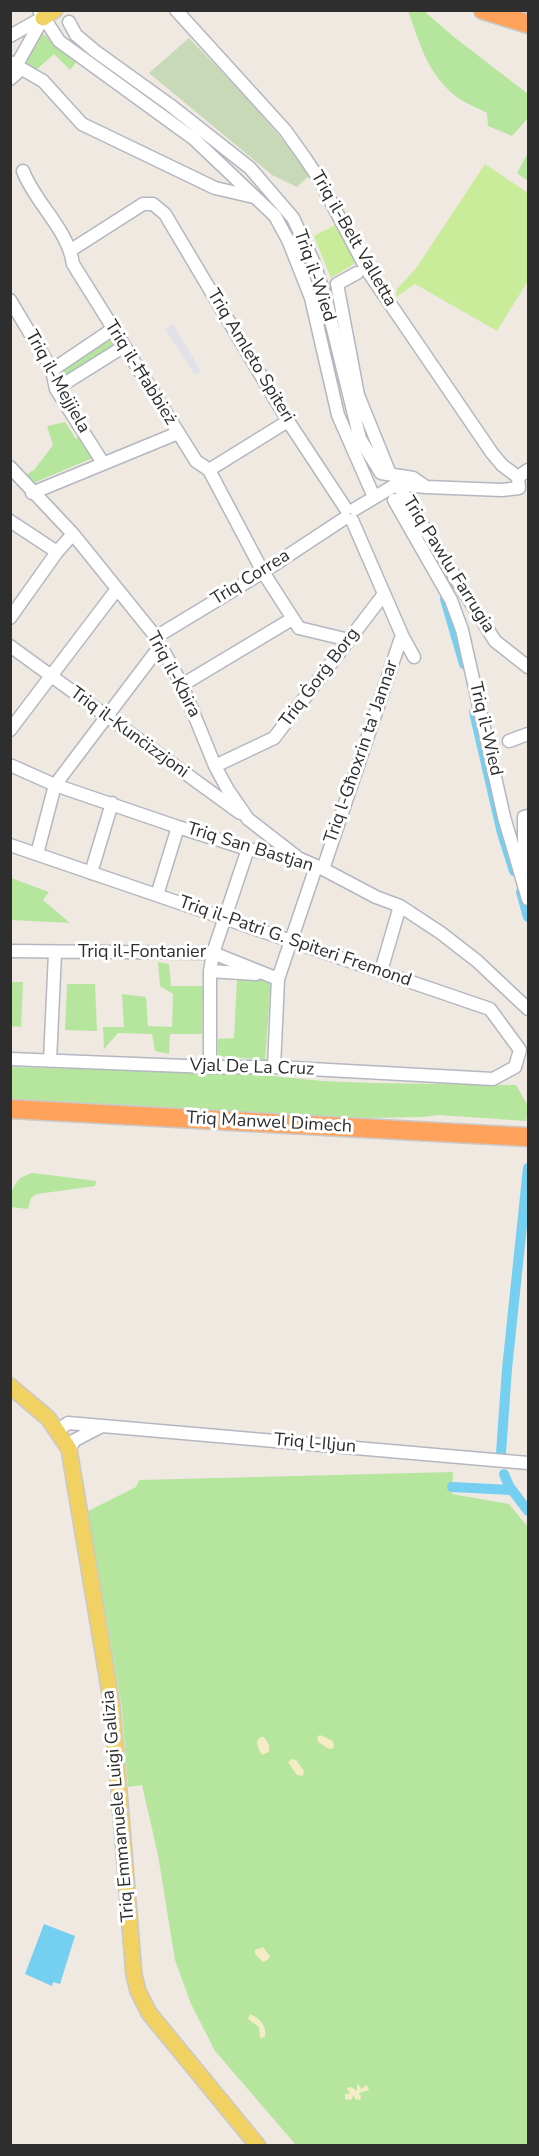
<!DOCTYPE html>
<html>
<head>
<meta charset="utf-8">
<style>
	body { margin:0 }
	#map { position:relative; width:539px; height:2156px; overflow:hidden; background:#efe9e1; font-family:"Nunito Sans",sans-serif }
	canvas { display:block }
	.frame { position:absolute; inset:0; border:12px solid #2e2e2e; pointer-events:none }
</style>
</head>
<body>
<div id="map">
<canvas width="539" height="2156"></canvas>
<div class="frame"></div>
</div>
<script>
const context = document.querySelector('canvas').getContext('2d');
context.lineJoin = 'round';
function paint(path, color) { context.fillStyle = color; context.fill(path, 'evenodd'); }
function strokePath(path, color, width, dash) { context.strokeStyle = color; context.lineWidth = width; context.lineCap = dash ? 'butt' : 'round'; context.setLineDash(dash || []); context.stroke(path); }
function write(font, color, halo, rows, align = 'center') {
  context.font = font + ' "Nunito Sans",sans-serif'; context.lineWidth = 6; context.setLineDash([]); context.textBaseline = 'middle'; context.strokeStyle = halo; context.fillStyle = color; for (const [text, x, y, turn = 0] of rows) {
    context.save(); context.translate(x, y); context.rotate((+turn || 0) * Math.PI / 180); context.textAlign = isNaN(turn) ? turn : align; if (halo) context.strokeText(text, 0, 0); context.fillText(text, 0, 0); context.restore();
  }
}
paint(new Path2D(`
	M173,324L201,371L195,375L165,329Z`), '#e3e1e8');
paint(new Path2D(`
	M408,11H424L454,37L528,94V118L512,136L488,126L487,113C478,108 467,104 458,98C427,74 421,46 408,11Z
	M39,31L78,60L70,70L54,54L34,72L20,64Z
	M528,153V181L517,173Z
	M106,338L114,341L113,348L65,378L58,377L57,372Z
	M65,422L76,439L81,436L95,457L31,484L24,476L34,470L53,445L47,426Z
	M11,878L49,892L43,900L70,923L11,920Z
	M158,962L169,964L171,986H203L202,1034H170L169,1054L155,1051L152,1034L118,1033L104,1049L103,1027H124L122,994L146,997L148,1026L172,1027L173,994L160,986Z
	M237,980H271L265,1060L218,1056V1039L234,1038Z
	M11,982H23L21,1027L11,1026Z
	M67,984H95L97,1031L65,1030Z
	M11,1067L253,1074L322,1081L370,1083L516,1085L528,1106L526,1121L439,1115L423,1117L370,1118L369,1122L212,1110L11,1103Z
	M33,1173L96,1181L95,1186L37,1194L31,1198L28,1209L11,1207C10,1190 14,1177 33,1173Z
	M453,1472L452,1494L509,1504L528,1527V2145H296L215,2051L191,2004L175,1960L158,1855L142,1785L128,1787L122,1709L88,1511L136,1487L139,1480Z`), '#b6e59e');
paint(new Path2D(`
	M320,1735L333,1741L334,1748L329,1749L318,1742L317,1737Z
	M261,1737H264L269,1745V1752L262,1755C259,1751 257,1745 257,1741Z
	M292,1759L296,1760L304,1771L303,1776L297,1775L288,1762Z
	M263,1947L270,1956L269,1959L263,1962L255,1954V1950Z
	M250,2014C260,2018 267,2026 265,2037L260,2038L259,2027L248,2019Z
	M357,2084L360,2086L361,2089L367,2085L369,2090L359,2093L361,2096L360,2100L355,2099L354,2095L351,2100L345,2099V2094H350L347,2088L351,2087L357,2091Z`), '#f3ecc5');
paint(new Path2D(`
	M189,38L249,100L311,174L297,187L272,175L149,73Z`), '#c8d9b8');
paint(new Path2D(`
	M485,164L528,193V281L497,331L415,284L396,297L397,289L417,267Z
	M335,225L357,262L331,278L314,236Z`), '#c9ec9a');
paint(new Path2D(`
	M44,1924L75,1936L60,1984L53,1982L52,1986L25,1974Z`), '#75cff0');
strokePath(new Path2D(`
	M445,599L464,664
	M474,712L502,833L514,871
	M521,892L528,917
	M501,1453L507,1369L528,1168
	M504,1474L509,1486L528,1511
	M452,1487L512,1490`), '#75cff0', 10);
const minor = new Path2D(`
	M39,10L59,41L194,139L275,216L289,242L311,298L338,415L374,497
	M176,10L285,130L305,158L319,179L367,270L492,453L502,465L518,477L519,488
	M69,22L76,35L95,51L170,105L250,168L293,218L313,261L325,296L360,439L381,473L413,478L426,487
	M10,36L42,18
	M10,62L43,81L82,124L215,188L254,197
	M10,79L17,73L16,66L43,18
	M23,171C35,203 68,229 73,264L196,461L209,470L263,572L299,628L349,640
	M71,250L143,204H153L165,214L288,421L346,509
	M357,273L337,284L358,395L390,474
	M10,300L52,370L56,389L103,463
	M52,370L113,329
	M56,389L123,347
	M10,467L73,534L156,637L182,685L215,766L228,790L248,819L297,857
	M209,470L288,421
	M518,477L528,470
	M397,484L495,641L528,667
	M32,493L178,433
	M394,500L451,600L462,630L504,817L528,899
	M355,509L397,484L426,487L502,490L519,488
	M352,520L402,635L414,657
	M10,521L57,552
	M10,618L57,552L73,534
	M156,637L263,572L345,518
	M10,646L240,813
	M182,685L292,619
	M10,730L117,589
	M509,741L528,734
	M10,765L55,785L178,827L248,849L300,859L323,869L376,897L400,906L441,933L477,961L528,1009
	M215,766L274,738L384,594
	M528,816L524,817V855L528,867
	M10,845L490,1009L520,1050L515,1067L493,1079L274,1067H210L10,1059
	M37,854L55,785L154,654L162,649
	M323,869L402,635
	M91,873L112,803
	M157,895L178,827
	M10,951L213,953L278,979
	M210,971L256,974
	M381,971L400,906
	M50,1061L55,953
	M210,1067V971L213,953L248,849
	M274,1067L278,979L316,867
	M56,1432L68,1423L528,1463
	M69,1449L75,1440L100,1427`);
const major = new Path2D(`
	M43,18L55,10
	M10,1386L48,1418L69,1449L112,1706L134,1975L138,1991L149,2013L258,2146`);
const highway = new Path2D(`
	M483,10L528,24
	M10,1109L528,1137`);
strokePath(minor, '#b4b7c1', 15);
strokePath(major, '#c9c9c9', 18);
strokePath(highway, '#c9c9c9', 21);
strokePath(minor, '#fff', 12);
strokePath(major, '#f2d163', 15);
strokePath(highway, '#ffa35c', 18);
write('18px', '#2e2e2e', '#fff', [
	["Triq il-Belt Valletta",353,239,60],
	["Triq il-Wied",314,276,71],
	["Triq Amleto Spiteri",250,356,59],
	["Triq il-Ħabbież",140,373,58],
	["Triq il-Mejjiela",57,382,61],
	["Triq Pawlu Farrugia",448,565,58],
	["Triq Correa",251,578,-32],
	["Triq il-Kbira",173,675,62],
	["Triq Ġorġ Borg",320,678,-53],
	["Triq il-Wied",485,729,77],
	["Triq il-Kunċizzjoni",129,733,36],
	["Triq l-Għoxrin ta' Jannar",362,752,-71],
	["Triq San Bastjan",250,848,17],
	["Triq il-Patri G. Spiteri Fremond",295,942,19],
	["Triq il-Fontanier",142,953],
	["Vjal De La Cruz",252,1068,2],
	["Triq Manwel Dimech",269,1123,3],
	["Triq l-Iljun",315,1444,5],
	["Triq Emmanuele Luigi Galizia",119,1806,-95]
]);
</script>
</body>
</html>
